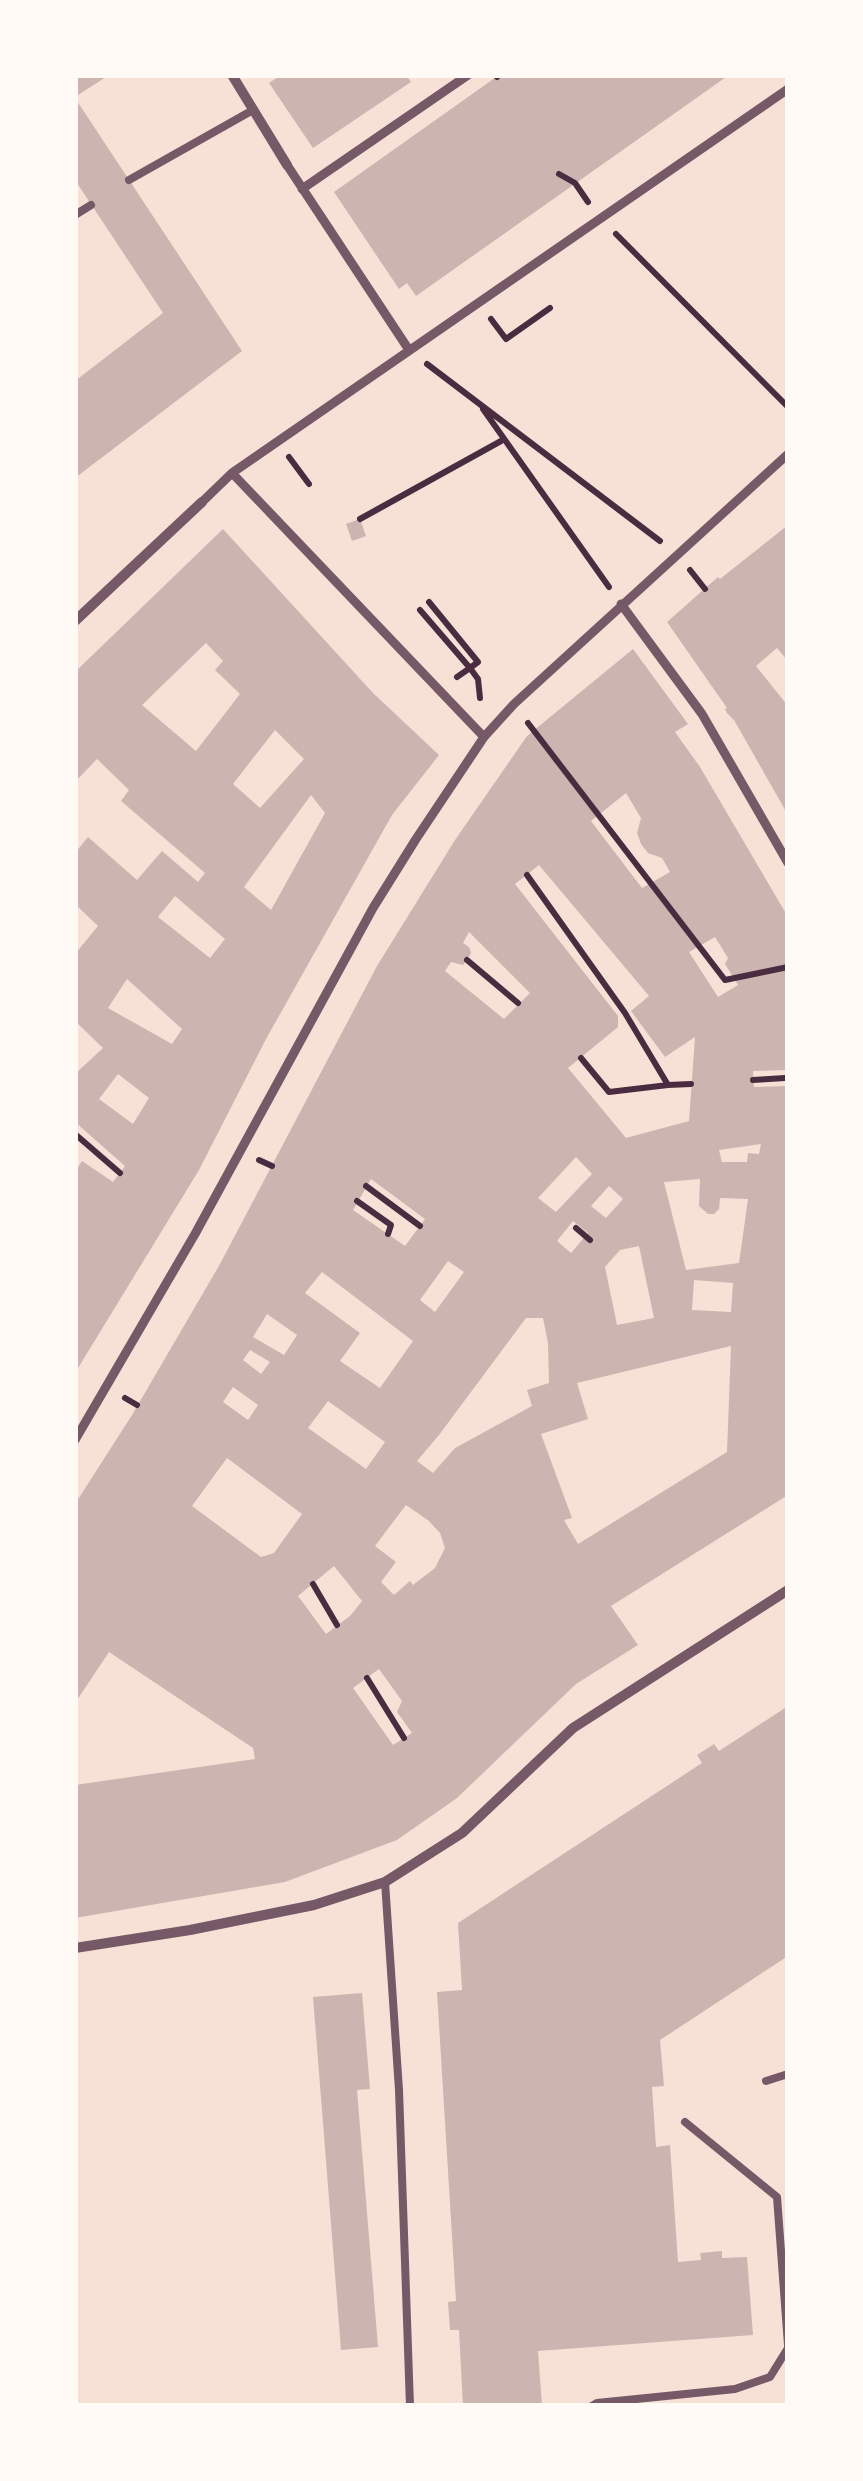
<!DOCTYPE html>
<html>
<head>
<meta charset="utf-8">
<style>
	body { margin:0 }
	#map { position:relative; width:863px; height:2481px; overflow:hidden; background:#f7e1d7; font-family:"Exo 2",sans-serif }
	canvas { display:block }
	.frame { position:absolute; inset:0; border:78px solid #fffaf5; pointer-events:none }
</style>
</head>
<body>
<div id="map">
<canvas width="863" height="2481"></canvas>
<div class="frame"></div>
</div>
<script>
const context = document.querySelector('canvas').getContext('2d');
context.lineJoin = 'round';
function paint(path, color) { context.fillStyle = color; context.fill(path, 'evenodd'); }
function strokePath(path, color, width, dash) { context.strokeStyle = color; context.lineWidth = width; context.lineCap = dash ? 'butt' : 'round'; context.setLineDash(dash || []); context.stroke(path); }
paint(new Path2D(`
	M75,75H109L75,97Z
	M281,75H406L411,82L313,148L269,83Z
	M499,75H729L416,296L407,283L399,289L334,192Z
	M75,98L242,351L75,478V381L163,313L75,180Z
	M360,519L366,536L352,541L346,524Z
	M788,525V661L777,648L756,666L788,706V815L734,720L727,713L725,709L727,708L667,622L718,577L720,579Z
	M223,529L373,693L439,755L392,815L266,1039L199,1170L75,1373V1229L78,1225L75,1222V1172L82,1161L113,1182L125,1166L75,1122V1074L103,1048L75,1021V954L98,926L75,904V853L88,837L137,880L162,851L198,882L205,873L121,801L129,790L97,759L75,782V672ZM206,643L223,661L215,670L240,694L196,751L142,705ZM275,730L304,759L260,808L233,784ZM311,795L325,813L271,910L244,887ZM175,896L225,939L210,958L158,917ZM127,979L182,1029L172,1044L108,1008ZM118,1074L149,1098L133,1124L99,1099Z
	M633,649L688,724L675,732L700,767L788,917V1070L753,1071L754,1087L788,1086V1495L611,1606L638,1645L576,1684L457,1798L397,1840L285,1882L75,1918V1785L255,1759L253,1748L109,1652L75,1703V1504L132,1415L220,1264L377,966L455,840L527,736ZM626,793L641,818L637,833L641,844L648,853L662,858L670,872L642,888L591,821ZM539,865L649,996L631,1011L665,1057L695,1037L689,1121L626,1138L568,1068L618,1027V1016L515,884ZM469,932L530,993L504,1019L445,971L451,962L463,965L467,960L471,953L469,947L463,943ZM715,937L728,958L725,964L738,985L718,997L689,952ZM761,1144L759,1154L748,1153L747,1162H722L719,1150ZM576,1157L592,1174L556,1212L538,1198ZM371,1179L425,1219L405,1246L353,1210ZM700,1179L699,1206L708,1214H714L719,1209L720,1198L748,1199L739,1263L686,1270L664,1182ZM609,1186L623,1199L606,1218L591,1206ZM573,1221L588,1233L571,1253L557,1241ZM639,1246L654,1318L617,1325L605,1267L620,1250ZM448,1261L464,1272L435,1312L420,1300ZM322,1272L413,1341L380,1388L340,1361L360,1333L305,1293ZM694,1280L733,1283L731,1312L692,1310ZM267,1314L297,1335L284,1355L253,1337ZM526,1318H543L548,1343L549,1383L527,1390L532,1406L455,1448L433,1473L417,1461L439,1435ZM731,1346L727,1452L578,1544L564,1520L572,1518L541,1434L588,1419L577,1383ZM250,1350L270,1362L261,1374L243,1360ZM233,1387L258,1405L248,1420L223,1402ZM328,1401L385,1442L366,1469L308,1428ZM227,1458L302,1514L274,1553L261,1557L192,1506ZM406,1505L429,1521L440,1533L445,1548L435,1568L413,1585L410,1581L394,1595L381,1582L396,1562L375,1546ZM334,1566L362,1601L350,1616L326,1634L298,1596ZM379,1669L402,1701L397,1712L412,1733L393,1745L353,1688Z
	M788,1706V1794L786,1796L788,1800V1956L660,2040L664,2086L652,2087L656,2147L670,2145L678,2262L701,2260L700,2253L722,2251V2258L747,2257L753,2335L538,2351L542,2405L463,2406L459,2330H450L448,2302L456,2301L437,1992L462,1990L458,1923L702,1763L697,1755L714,1744L719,1751Z
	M362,1993L370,2089L357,2090L378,2347L341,2350L313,1997Z`), '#ccb4b1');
strokePath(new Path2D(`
	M496,75L497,77
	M559,174L575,183L588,202
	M616,234L788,407
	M491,319L506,339L550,308
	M427,364L660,541
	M483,409L609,587
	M289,457L309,484
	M360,519L501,441
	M690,570L705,589
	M420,610L470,668L478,662L429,602
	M457,677L470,668L478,679L480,698
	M528,723L725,980L788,967
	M527,875L625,1013L668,1085L691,1084
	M467,960L518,1003
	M581,1058L609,1092L668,1085
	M753,1080L785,1078
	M75,1134L120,1173
	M259,1160L272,1166
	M366,1186L420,1226
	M357,1201L391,1225L388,1234
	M576,1228L590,1240
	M125,1398L137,1405
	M313,1584L337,1625
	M367,1678L404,1738`), '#4a2c40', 6);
strokePath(new Path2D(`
	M129,180L253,110
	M75,215L91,205
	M385,1882L399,2090L410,2406
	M766,2081L788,2074
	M685,2122L777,2197L788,2345
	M592,2406L597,2403L735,2389L770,2377L788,2348`), '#755966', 8);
strokePath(new Path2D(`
	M287,165L409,350
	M302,189L468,75
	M232,473L484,737
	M202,502L232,473L788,89
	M621,604L702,714L788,863
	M75,1440L195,1234L373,908L416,839L484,737L514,704L788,454`), '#755966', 9);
strokePath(new Path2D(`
	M232,75L287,165
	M75,621L202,502
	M75,1948L190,1930L314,1905L385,1882L462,1833L573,1728L788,1590`), '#755966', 10);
</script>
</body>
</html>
